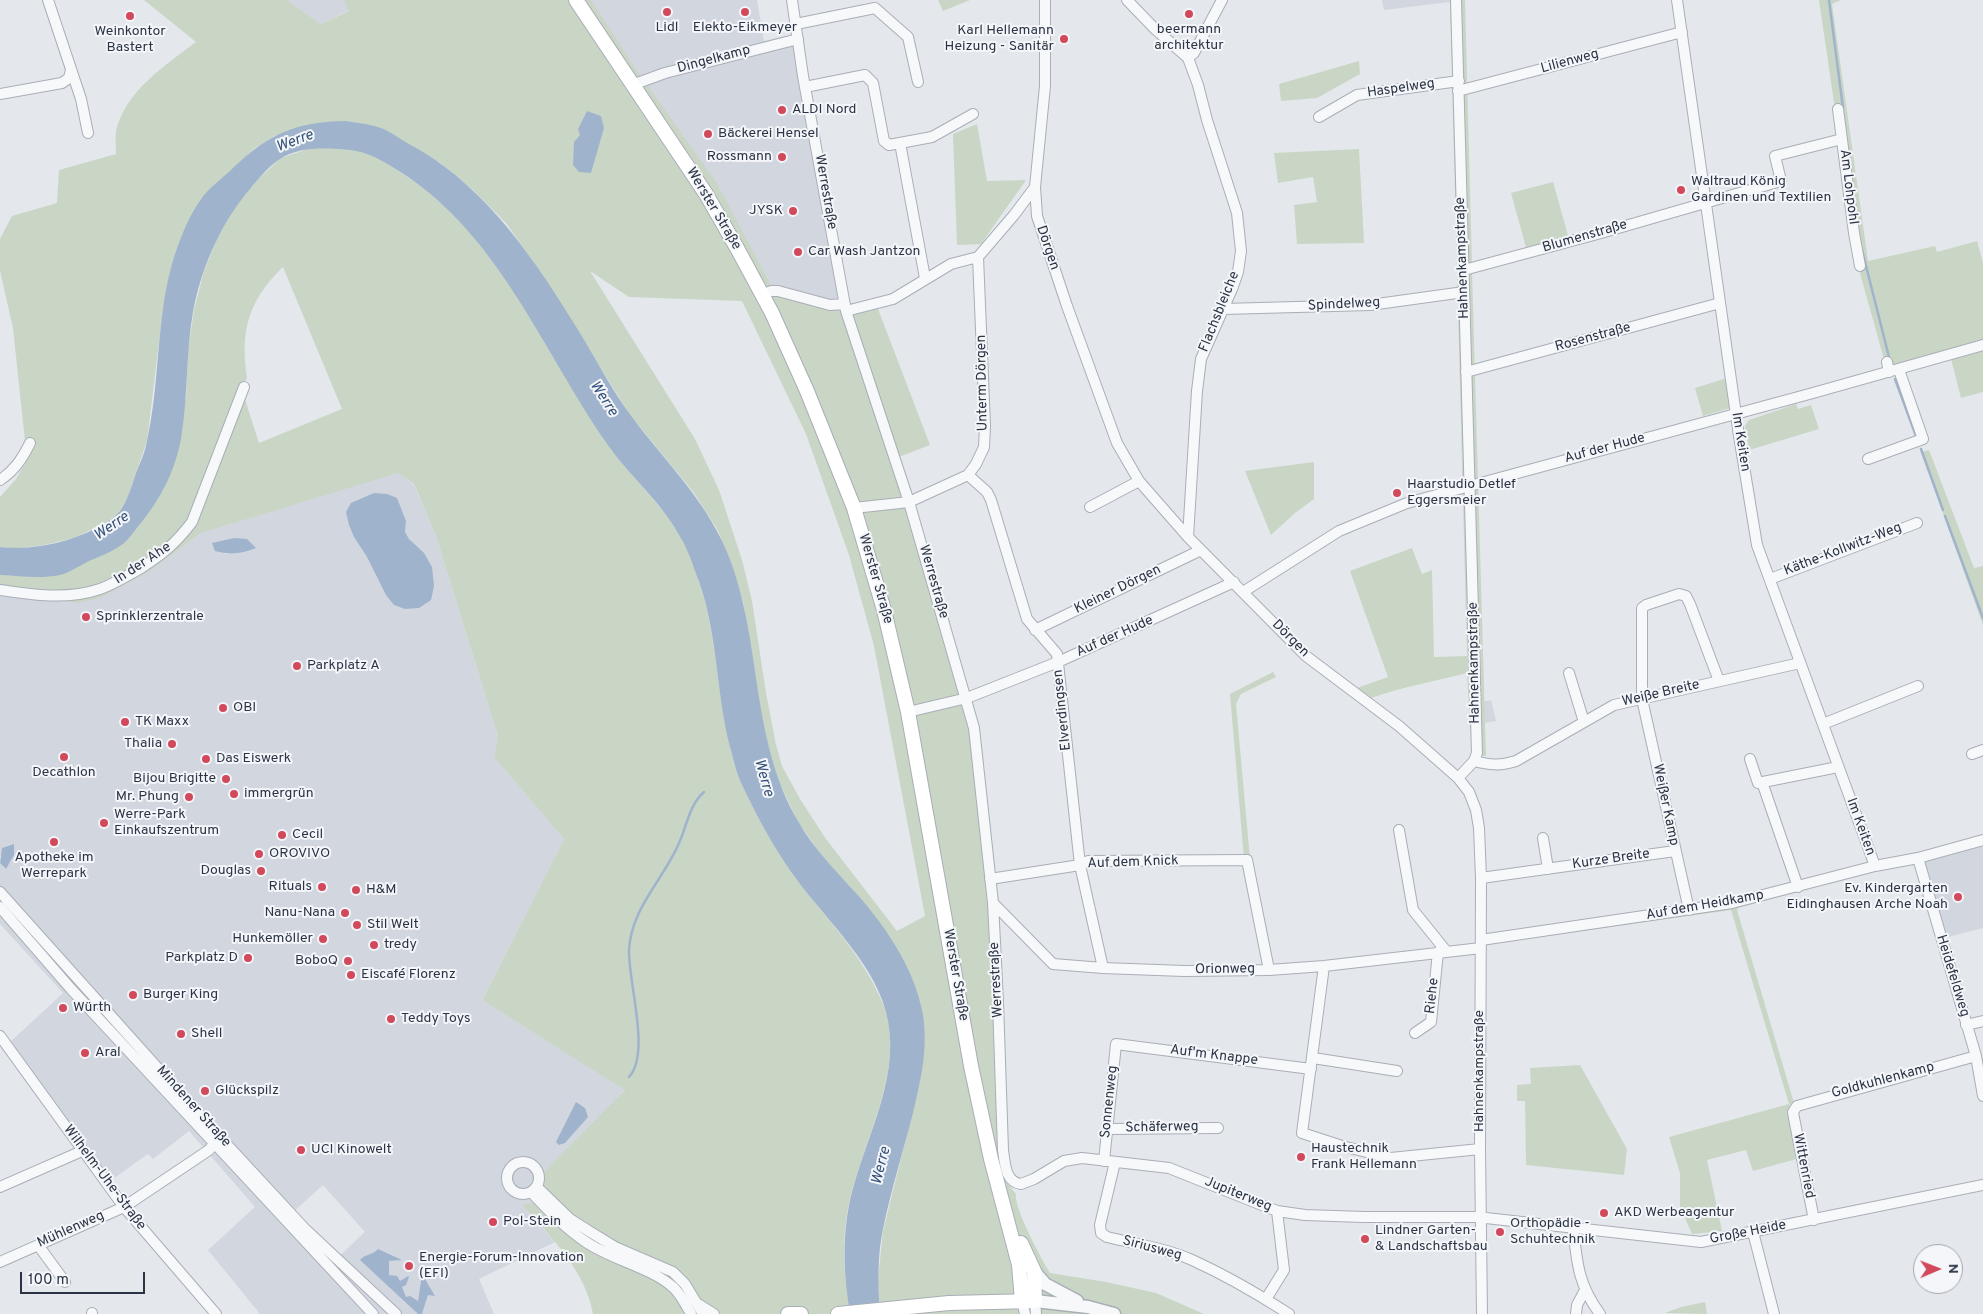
<!DOCTYPE html>
<html>
<head>
<meta charset="utf-8">
<style>
	body { margin:0 }
	#map { position:relative; width:1983px; height:1314px; overflow:hidden; background:#e4e7ec; font-family:Overpass,sans-serif }
	canvas { display:block }
	.north { position:absolute; left:1913px; top:1244px; width:50px; height:50px; box-sizing:border-box; background:#f4f6f9; border:1px solid #a4a8b1; border-radius:50%; rotate:89deg; font-size:14px; font-weight:700; line-height:20px; text-align:center; color:#2b3445 }
	.north::after { content:''; display:block; margin:auto; width:18px; height:22px; background:#d1495b; clip-path:polygon(50% 0,100% 100%,50% 72%,0 100%) }
	.scale { position:absolute; left:20px; top:1272px; width:125px; height:22px; box-sizing:border-box; border:2px solid #2b3445; border-top:0; padding-left:6px; font-size:15px; line-height:18px; white-space:nowrap; color:#2b3445; -webkit-text-stroke:4px #f4f6f9; paint-order:stroke }
</style>
</head>
<body>
<div id="map">
<canvas width="1983" height="1314"></canvas>
<div class="north">N</div>
<div class="scale">100 m</div>
</div>
<script>
const context = document.querySelector('canvas').getContext('2d');
context.lineJoin = 'round';
function paint(path, color) { context.fillStyle = color; context.fill(path, 'evenodd'); }
function strokePath(path, color, width, dash) { context.strokeStyle = color; context.lineWidth = width; context.lineCap = dash ? 'butt' : 'round'; context.setLineDash(dash || []); context.stroke(path); }
function write(font, color, halo, rows, align = 'center') {
  context.font = font + ' Overpass,sans-serif'; context.lineWidth = 4; context.setLineDash([]); context.textBaseline = 'middle'; context.strokeStyle = halo; context.fillStyle = color; for (const [text, x, y, turn = 0] of rows) {
    context.save(); context.translate(x, y); context.rotate((+turn || 0) * Math.PI / 180); context.textAlign = isNaN(turn) ? turn : align; if (halo) context.strokeText(text, 0, 0); context.fillText(text, 0, 0); context.restore();
  }
}
paint(new Path2D(`
	M287,0H344L350,10L321,24Z
	M591,0H757L764,41L793,35L840,310L822,307L775,292L754,253Z
	M1382,0H1450V2L1384,10Z
	M398,472L414,485L436,536L498,736L494,757L564,839L483,999L485,1002L625,1089L545,1187L542,1194L534,1204L522,1205L555,1242L479,1279L494,1314H422L428,1295H434L422,1275L418,1301L406,1297L401,1287L408,1276L400,1281L389,1276V1261L400,1260L391,1255L375,1252L361,1260L418,1314H260L208,1250L255,1207L189,1131L153,1159L148,1154L110,1181L8,1044L63,993L0,924V863L5,869L12,860L2,852L0,857V586L150,571L201,533ZM406,521L405,532L409,539L367,557L354,537ZM234,538L255,547L249,550L226,554L213,543ZM323,1185L365,1232L335,1260L291,1214Z
	M1491,700L1496,721L1484,723L1483,702Z
	M1983,844V928L1944,938L1924,867L1925,862L1929,859Z`), '#d2d6de');
paint(new Path2D(`
	M144,0H287L321,24L349,11L344,0H591L638,72L716,182L775,292L822,307L840,310L843,315L878,309L930,445L896,458L973,727L990,892L995,1004L998,1152L1007,1183L1016,1194C1014,1209 1041,1258 1050,1273L1106,1282L1156,1293L1204,1314H880L878,1279L883,1231L920,1082L857,894L825,860L798,822L774,771L763,723L743,602L731,562L717,529L694,493L631,416L530,257L506,223L472,189L439,162L276,135L255,148L200,200L163,309L147,441L128,496L119,513L103,524L74,538L44,545L15,549L0,547V497L16,479L36,445L25,441L13,328L0,271V239L12,216L57,203L59,170L116,154C116,147 115,138 116,131C125,91 166,65 196,42ZM590,271L629,297L742,301L806,434L849,555L874,646L925,916L897,931L826,839L800,799L782,766L776,745L766,693L752,601L742,560L719,490L695,439Z
	M938,0H970L943,11Z
	M1450,0H1465L1472,265L1527,251L1511,193L1553,182L1569,239L1697,204L1700,199L1702,212L1699,209L1472,272L1486,756H1475L1474,728H1470L1467,673C1435,681 1403,687 1371,698L1357,688L1388,677L1350,571L1412,548L1422,574L1432,570L1434,657L1467,656Z
	M1819,0H1841L1832,4L1868,261L1935,246L1937,252L1977,241L1983,263V392L1961,398L1951,359L1889,377L1858,266Z
	M1359,61L1360,74L1317,98L1281,101L1279,84Z
	M977,124L987,181L1026,180L981,244L957,245L953,134Z
	M311,148C326,149 345,146 360,150C375,154 390,166 403,174C497,234 544,349 604,439C626,473 658,499 678,533C686,546 693,563 698,578C717,633 716,693 731,749C734,761 736,772 741,783C757,817 775,849 797,880C823,914 851,943 872,981C878,993 885,1006 888,1020C900,1080 862,1144 849,1203C841,1239 844,1278 850,1314H593C586,1271 550,1236 522,1205L534,1203C544,1192 545,1187 544,1172L625,1090L485,1002L483,999L564,839L494,757L498,736L436,536L414,484L398,473L201,533L150,571L100,598L76,603L0,586V575L24,576L96,558L186,398L188,352L194,310L204,271L218,236L235,207L257,180L281,158ZM283,267L342,409L259,443L241,387L247,378C240,331 248,301 283,267Z
	M1359,149L1364,243L1297,244L1294,205L1317,202L1313,177L1278,183L1274,153Z
	M1727,378L1730,408L1703,416L1695,388Z
	M1796,404L1798,409L1811,405L1819,429L1749,450L1745,426L1749,420Z
	M1929,450L1974,568L1983,566V625L1921,452Z
	M1314,462V499L1295,513L1271,535L1245,471Z
	M1273,672L1276,677L1241,694L1236,704L1250,859H1244L1230,694Z
	M1674,825L1693,903L1696,904L1731,898L1789,884L1792,880L1797,892L1738,908L1737,910L1794,1103L1789,1105L1800,1158L1753,1171L1746,1150L1707,1160L1722,1231L1692,1234L1680,1206V1173L1669,1137L1789,1104L1731,910L1525,939L1524,930L1680,906L1682,903L1665,827Z
	M1580,1065L1627,1149L1624,1175L1526,1165L1525,1101H1517V1085L1531,1084L1530,1068Z
	M1705,1302L1707,1314L1665,1313L1681,1307Z`), '#c9d6c5');
paint(new Path2D(`
	M587,111L601,116L604,128L591,173L579,172L573,165L574,142L580,135L578,129Z
	M346,121C357,123 370,124 381,128C393,133 406,143 418,149C491,192 536,262 580,333C597,361 612,390 632,417C668,465 710,504 731,562C762,648 751,740 798,821C813,848 835,870 856,893C886,927 915,969 923,1015C928,1051 921,1079 913,1113C903,1152 891,1190 883,1229C877,1258 878,1286 880,1314H850C844,1278 842,1241 849,1205C861,1145 900,1084 888,1021C879,968 828,922 797,880C775,850 758,819 742,785C736,773 734,760 730,747C715,689 718,627 695,571C691,559 686,546 679,535C660,500 627,474 605,441C542,349 499,236 402,173C378,158 366,150 338,149C318,148 297,148 280,159C266,168 255,183 245,195C218,229 201,270 193,312C186,352 188,392 182,432C177,469 160,501 136,529C133,533 126,542 123,544C112,552 98,557 87,562C79,566 69,573 60,575C41,579 19,576 0,575V547C36,551 78,541 108,521C112,518 117,515 120,511C127,501 131,488 135,476C139,465 145,453 147,441C160,383 156,321 172,264C178,243 187,220 199,202C207,189 223,178 234,167C270,133 296,122 346,121Z
	M374,493L387,494L397,498L406,521L405,532L409,539L424,553L432,567L434,586L431,600L419,608L405,609L394,605L386,595L367,557L354,537L349,525L346,512L351,503Z
	M234,538L247,539L256,548C242,554 229,555 215,551L212,543Z
	M14,844V855L6,869L0,863L2,848Z
	M576,1102L585,1108L588,1117L565,1143L559,1145L556,1142Z
	M378,1249L402,1260L389,1261V1275L397,1276L400,1281L408,1276L409,1277L406,1285L402,1287L406,1297L410,1296L418,1301L422,1274L435,1296L428,1295L422,1314H418L360,1260C365,1254 373,1255 378,1249Z`), '#9fb4cc');
strokePath(new Path2D(`
	M1829,0L1843,108
	M1862,250L1890,361
	M1895,379L1916,436
	M1921,449L1943,510
	M1945,516L1983,618
	M629,1077C651,1053 628,982 629,950C631,908 664,879 679,843C687,826 689,805 704,792`), '#9fb4cc', 2.5);
const minor = new Path2D(`
	M48,0L81,99L88,133
	M792,0L803,76L846,311L909,502L974,728L993,903L998,1002L1003,1150C1005,1163 1005,1182 1021,1184L1034,1179L1064,1161L1082,1158L1169,1168L1277,1211L1305,1215L1364,1217H1477L1701,1242L1983,1185
	M1045,0V86L1035,187L1037,216L1067,306L1117,443L1139,481L1188,537L1306,656L1399,726L1458,778L1469,792L1476,810L1479,828L1481,878L1480,1149L1482,1314
	M1127,0L1155,29L1188,58L1198,85L1207,120L1237,213L1241,251L1238,272L1232,289L1201,359L1197,391L1188,537
	M1456,0L1477,753L1474,761L1458,778
	M1677,0L1739,436L1757,545L1875,866
	M796,24L875,8L908,37L918,82
	M1188,58L1194,53L1222,0
	M632,85L665,73L798,39
	M805,87L865,75L873,83L884,141L889,145L932,137L973,114
	M1458,91L1682,32
	M0,94L62,83L69,78L71,70
	M1838,109L1854,233L1860,266
	M1319,117L1357,95L1459,81
	M900,143L925,278
	M1464,270L1601,233L1781,181L1775,156L1842,139
	M762,295L771,291H778L830,305L845,304
	M1223,309L1370,305L1464,292
	M846,311L893,299L951,264L978,257L1014,215L1035,187
	M1887,362L1889,372
	M1466,372L1720,303
	M1868,459L1923,439L1899,370
	M968,475L987,492L991,500L1027,619L1057,654L1080,865L1103,968
	M0,480C15,470 22,459 30,443
	M1090,507L1139,481
	M854,508L909,502L968,475L976,464L984,447L985,426L978,257
	M1770,579L1917,523
	M0,590C32,595 68,600 100,589C114,584 128,575 141,568C163,554 176,543 192,522L244,387
	M1243,592L1339,531L1407,503L1813,393L1983,345
	M1035,630L1201,550
	M1569,673L1584,722
	M908,712L967,698L1058,662L1234,582
	M1823,724L1918,686
	M1972,754L1983,750
	M1750,759L1758,783L1838,767
	M1474,761C1489,765 1501,766 1516,761L1614,705L1800,663
	M1762,782L1798,887
	M1399,830L1413,910L1446,951
	M1543,838L1548,869
	M1918,858L1976,1056L1983,1096
	M1481,878L1675,851
	M990,879L1080,865L1088,861L1247,860L1269,970
	M0,892L207,1123L305,1229L396,1314
	M993,903L1053,964L1103,968L1184,971L1269,970L1324,966L1481,948
	M0,907L71,989L373,1314
	M1689,910L1642,699V608L1646,605L1679,594L1686,596L1690,604L1719,681
	M1481,940L1732,903L1875,866L1918,858L1983,840
	M1324,966L1302,1133L1342,1146L1391,1158L1480,1149
	M1966,1025L1983,1021
	M1415,1033L1431,1022L1438,952
	M0,1036L124,1207L216,1314
	M1313,1058L1397,1071
	M1107,1129L1218,1128
	M1104,1161L1116,1044L1311,1069
	M507 1178a16 16 0 1 1 32 0a16 16 0 1 1-32 0Z
	M1115,1162L1100,1225L1101,1233L1107,1237C1135,1244 1165,1248 1192,1260C1225,1275 1258,1294 1289,1314
	M0,1187L82,1151
	M537,1187L570,1219L592,1233L615,1247L673,1272L685,1284L703,1314
	M532,1193C548,1210 565,1228 586,1242C612,1260 651,1267 674,1288C681,1295 686,1305 691,1314
	M1814,1220L1794,1118L1793,1112L1797,1106L1976,1056
	M1573,1227C1577,1263 1578,1284 1600,1314
	M1753,1232L1774,1314
	M38,1245L65,1282
	M0,1262L124,1207L209,1150L214,1144
	M1266,1299L1284,1270L1277,1211
	M1022,1301L1025,1314
	M1035,1301L1036,1314
	M698,1304L714,1314
	M92,1313V1314
	M1576,1314L1577,1305L1585,1290`);
const tertiary = new Path2D(`
	M1034,1271L1045,1284L1077,1301
	M1035,1301L1088,1307L1114,1314`);
const secondary = new Path2D(`
	M576,0L706,194L737,248L772,313L807,391L854,508L884,610L908,712L971,1066L991,1159L1019,1265L1022,1301
	M788,1314H801
	M838,1314L949,1303L1035,1301L1034,1271L1021,1243`);
strokePath(minor, '#a9aeb7', 12);
strokePath(tertiary, '#a9aeb7', 15);
strokePath(secondary, '#a9aeb7', 16);
strokePath(minor, '#f7f8fa', 10);
strokePath(tertiary, '#f7f8fa', 12);
strokePath(secondary, '#fff', 14);
for (const [x, y, r, color] of [
	[667,12,5,"#d1495b"],
	[745,12,5,"#d1495b"],
	[1189,14,5,"#d1495b"],
	[130,16,5,"#d1495b"],
	[1064,39,5,"#d1495b"],
	[782,110,5,"#d1495b"],
	[708,134,5,"#d1495b"],
	[782,157,5,"#d1495b"],
	[1681,190,5,"#d1495b"],
	[793,211,5,"#d1495b"],
	[798,252,5,"#d1495b"],
	[1397,493,5,"#d1495b"],
	[86,617,5,"#d1495b"],
	[297,666,5,"#d1495b"],
	[223,708,5,"#d1495b"],
	[125,722,5,"#d1495b"],
	[172,744,5,"#d1495b"],
	[64,757,5,"#d1495b"],
	[206,759,5,"#d1495b"],
	[226,779,5,"#d1495b"],
	[234,794,5,"#d1495b"],
	[189,797,5,"#d1495b"],
	[104,823,5,"#d1495b"],
	[282,835,5,"#d1495b"],
	[54,842,5,"#d1495b"],
	[259,854,5,"#d1495b"],
	[261,871,5,"#d1495b"],
	[322,887,5,"#d1495b"],
	[356,890,5,"#d1495b"],
	[1958,897,5,"#d1495b"],
	[345,913,5,"#d1495b"],
	[357,925,5,"#d1495b"],
	[323,939,5,"#d1495b"],
	[374,945,5,"#d1495b"],
	[248,958,5,"#d1495b"],
	[348,961,5,"#d1495b"],
	[351,975,5,"#d1495b"],
	[133,995,5,"#d1495b"],
	[63,1008,5,"#d1495b"],
	[391,1019,5,"#d1495b"],
	[181,1034,5,"#d1495b"],
	[85,1053,5,"#d1495b"],
	[205,1091,5,"#d1495b"],
	[301,1150,5,"#d1495b"],
	[1301,1157,5,"#d1495b"],
	[1604,1213,5,"#d1495b"],
	[493,1222,5,"#d1495b"],
	[1500,1232,5,"#d1495b"],
	[1365,1239,5,"#d1495b"],
	[409,1266,5,"#d1495b"]
]) { const dot = new Path2D(); dot.arc(x, y, r, 0, 2 * Math.PI); context.fillStyle = color; context.fill(dot); strokePath(dot, '#f4f6f9', 2); }
write('14px', '#2b3445', '#f4f6f9', [
	["Lidl",667,28,"center"],
	["Elekto-Eikmeyer",745,28,"center"],
	["beermann",1189,30,"center"],
	["architektur",1189,46,"center"],
	["Karl Hellemann",1054,31,"right"],
	["Heizung - Sanitär",1054,47,"right"],
	["Weinkontor",130,32,"center"],
	["Bastert",130,48,"center"],
	["ALDI Nord",792,110],
	["Bäckerei Hensel",718,134],
	["Rossmann",772,157,"right"],
	["Waltraud König",1691,182],
	["Gardinen und Textilien",1691,198],
	["JYSK",783,211,"right"],
	["Car Wash Jantzon",808,252],
	["Haarstudio Detlef",1407,485],
	["Eggersmeier",1407,501],
	["Sprinklerzentrale",96,617],
	["Parkplatz A",307,666],
	["OBI",233,708],
	["TK Maxx",135,722],
	["Thalia",162,744,"right"],
	["Das Eiswerk",216,759],
	["Decathlon",64,773,"center"],
	["Bijou Brigitte",216,779,"right"],
	["immergrün",244,794],
	["Mr. Phung",179,797,"right"],
	["Werre-Park",114,815],
	["Einkaufszentrum",114,831],
	["Cecil",292,835],
	["OROVIVO",269,854],
	["Apotheke im",54,858,"center"],
	["Werrepark",54,874,"center"],
	["Douglas",251,871,"right"],
	["Rituals",312,887,"right"],
	["Ev. Kindergarten",1948,889,"right"],
	["Eidinghausen Arche Noah",1948,905,"right"],
	["H&M",366,890],
	["Nanu-Nana",335,913,"right"],
	["Stil Welt",367,925],
	["Hunkemöller",313,939,"right"],
	["tredy",384,945],
	["Parkplatz D",238,958,"right"],
	["BoboQ",338,961,"right"],
	["Eiscafé Florenz",361,975],
	["Burger King",143,995],
	["Würth",73,1008],
	["Teddy Toys",401,1019],
	["Shell",191,1034],
	["Aral",95,1053],
	["Glückspilz",215,1091],
	["Haustechnik",1311,1149],
	["Frank Hellemann",1311,1165],
	["UCI Kinowelt",311,1150],
	["AKD Werbeagentur",1614,1213],
	["Pol-Stein",503,1222],
	["Orthopädie -",1510,1224],
	["Schuhtechnik",1510,1240],
	["Lindner Garten-",1375,1231],
	["& Landschaftsbau",1375,1247],
	["Energie-Forum-Innovation",419,1258],
	["(EFI)",419,1274]
], 'left');
write('14px', '#2b3445', '#f4f6f9', [
	["Dingelkamp",714,60,-15],
	["Lilienweg",1570,62,-15],
	["Haspelweg",1401,89,-8],
	["Am Lohpohl",1848,187,83],
	["Werrestraße",825,192,80],
	["Werster Straße",713,209,59],
	["Blumenstraße",1585,237,-16],
	["Dörgen",1047,248,71],
	["Hahnenkampstraße",1463,258,-92],
	["Spindelweg",1344,305,-3],
	["Flachsbleiche",1220,312,-68],
	["Rosenstraße",1593,338,-15],
	["Unterm Dörgen",983,383,-91],
	["Im Keiten",1740,442,81],
	["Auf der Hude",1605,449,-15],
	["Käthe-Kollwitz-Weg",1843,550,-21],
	["In der Ahe",143,564,-33],
	["Werster Straße",875,579,74],
	["Werrestraße",933,582,74],
	["Kleiner Dörgen",1118,590,-26],
	["Auf der Hude",1115,637,-24],
	["Dörgen",1290,639,45],
	["Hahnenkampstraße",1475,663,-91],
	["Weiße Breite",1661,694,-13],
	["Elverdingsen",1063,710,-96],
	["Weißer Kamp",1665,805,78],
	["Im Keiten",1860,827,70],
	["Kurze Breite",1611,860,-8],
	["Auf dem Knick",1133,863,-2],
	["Auf dem Heidkamp",1705,906,-10],
	["Orionweg",1225,970,-1],
	["Werster Straße",955,975,80],
	["Heidefeldweg",1952,976,73],
	["Werrestraße",997,980,-93],
	["Riehe",1433,996,-84],
	["Auf'm Knappe",1214,1056,7],
	["Hahnenkampstraße",1480,1071,-90],
	["Goldkuhlenkamp",1883,1081,-15],
	["Sonnenweg",1110,1102,-84],
	["Mindener Straße",193,1107,48],
	["Schäferweg",1162,1128,-1],
	["Wittenried",1803,1166,79],
	["Wilhelm-Uhe-Straße",104,1178,53],
	["Jupiterweg",1238,1195,22],
	["Mühlenweg",71,1230,-24],
	["Große Heide",1748,1233,-11],
	["Siriusweg",1152,1249,15]
]);
write('italic 15px', '#34527a', '#f4f6f9', [
	["Werre",295,142,-21],
	["Werre",603,399,57],
	["Werre",112,527,-34],
	["Werre",763,778,74],
	["Werre",882,1166,-76]
]);
</script>
</body>
</html>
